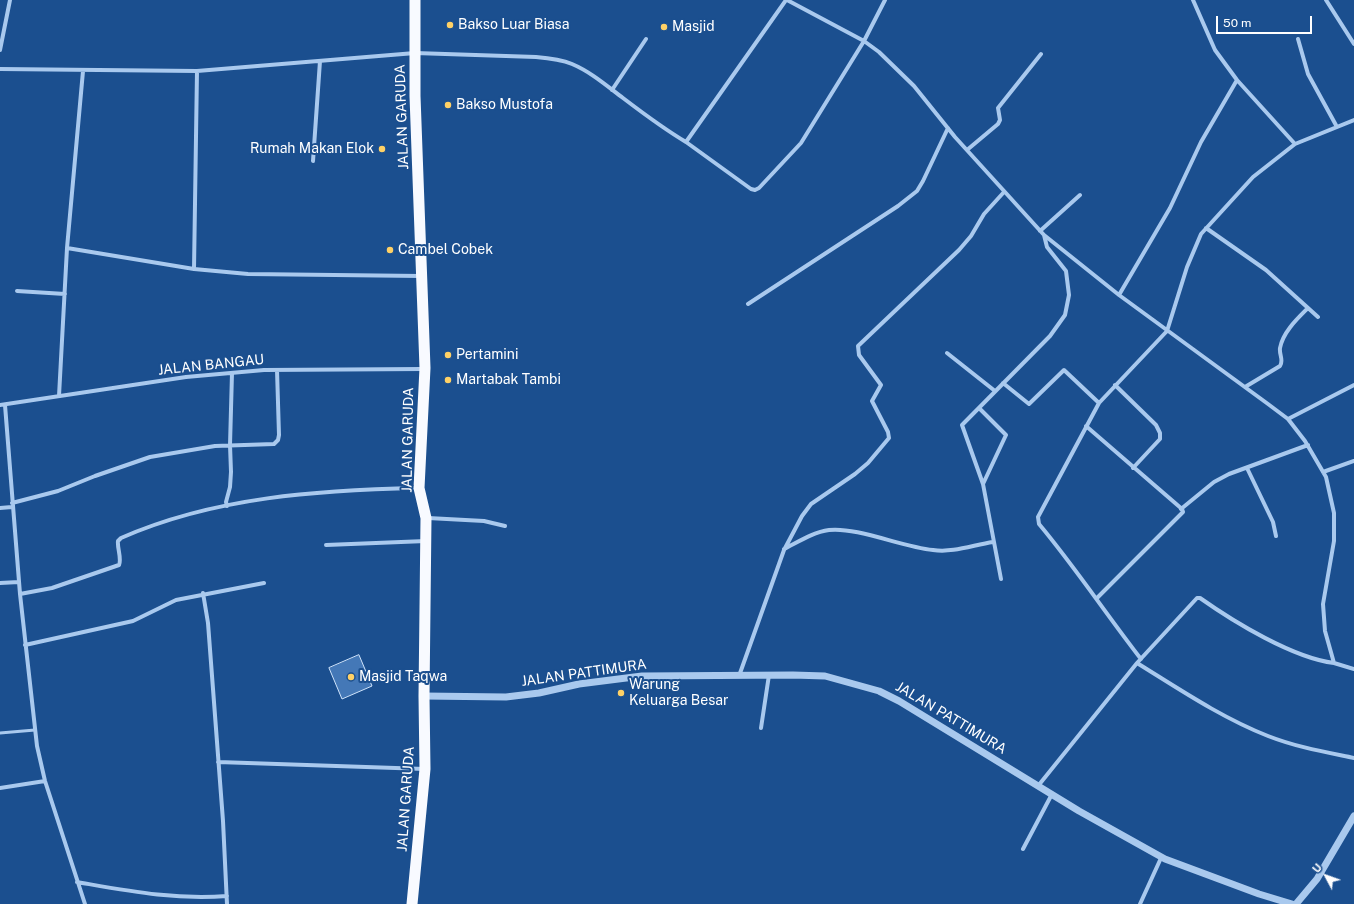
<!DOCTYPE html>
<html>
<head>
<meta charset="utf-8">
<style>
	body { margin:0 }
	#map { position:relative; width:1354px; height:904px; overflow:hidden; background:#1b4f8f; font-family:"Public Sans",sans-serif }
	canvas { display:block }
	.north { position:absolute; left:1306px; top:856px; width:40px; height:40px; -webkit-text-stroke:3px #1b4f8f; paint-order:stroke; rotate:311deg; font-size:11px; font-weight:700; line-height:16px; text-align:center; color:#fff }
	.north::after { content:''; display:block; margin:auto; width:14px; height:18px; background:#fff; clip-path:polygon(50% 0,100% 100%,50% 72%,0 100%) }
	.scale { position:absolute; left:1216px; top:16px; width:96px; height:18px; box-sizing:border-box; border:2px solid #fff; border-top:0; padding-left:5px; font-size:12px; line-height:14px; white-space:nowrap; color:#fff; -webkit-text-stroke:3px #1b4f8f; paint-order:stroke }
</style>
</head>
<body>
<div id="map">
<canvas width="1354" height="904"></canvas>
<div class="north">U</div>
<div class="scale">50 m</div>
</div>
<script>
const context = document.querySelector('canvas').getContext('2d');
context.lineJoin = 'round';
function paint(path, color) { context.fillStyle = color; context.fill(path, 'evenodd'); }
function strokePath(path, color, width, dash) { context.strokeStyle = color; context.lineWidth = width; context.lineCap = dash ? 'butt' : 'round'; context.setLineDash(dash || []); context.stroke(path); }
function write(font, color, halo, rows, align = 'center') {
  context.font = font + ' "Public Sans",sans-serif'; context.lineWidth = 4; context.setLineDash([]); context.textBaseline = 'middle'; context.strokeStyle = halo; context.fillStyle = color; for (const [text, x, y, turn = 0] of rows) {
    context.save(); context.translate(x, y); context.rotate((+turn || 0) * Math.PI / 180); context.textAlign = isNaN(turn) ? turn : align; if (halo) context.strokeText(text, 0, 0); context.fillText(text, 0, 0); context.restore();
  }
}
const building = new Path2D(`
	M359,655L372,686L342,699L329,668Z`);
paint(building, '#4478b7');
strokePath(building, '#cfe3fa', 1);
strokePath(new Path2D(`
	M0,733L35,730`), '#a9c9ee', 3);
strokePath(new Path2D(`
	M787,0L864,41L879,52L914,86L955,137L1044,235L1119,295L1268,404L1288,419L1305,441L1326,477L1334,513V541L1323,604L1325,631L1334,663L1354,669
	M1193,0L1215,50L1237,80L1295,144
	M1326,0L1354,44
	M1298,39L1308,74L1337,127
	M0,50L10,0
	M0,69L197,71L415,53L536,57C548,58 560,59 572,64C591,72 607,86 623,98C644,114 664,129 686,142L786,0
	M612,90L646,39
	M686,142L751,189L755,190L759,188L801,143L864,41L885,0
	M967,150L998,124L1000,120L998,108L1041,54
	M313,161L320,61
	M1206,228L1266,270L1318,317
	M1040,231L1080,195
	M67,248L194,269L248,274L421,276
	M194,269L197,71
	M17,291L65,294
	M1119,295L1170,208L1201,142L1237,80
	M748,304L898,206L917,191L923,181L948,128
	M947,353L995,391
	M1003,383L1029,404L1064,370L1099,403
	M1115,385L1156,425L1160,433V439L1133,468
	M1245,387L1280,366C1284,360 1279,355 1280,348C1283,332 1297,319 1308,308
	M59,396L67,248L83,71
	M0,405L186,377L264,370L423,369
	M5,405L20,594L37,746L45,781L85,904
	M979,408L1006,435L983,484L1001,579
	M1288,419L1354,385
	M1086,426L1182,509L1183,512L1097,598
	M1247,468L1273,522L1276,536
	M1323,472L1354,461
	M983,484L962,425L1050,336L1065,315L1069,295L1066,271L1047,247L1044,235
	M12,503L58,491L95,476L150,457L215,446L274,444L278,440L279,435L277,370
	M227,506L226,502L230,487L231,472L230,445L232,373
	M0,508L12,507
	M1181,509L1214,482L1229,474L1308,445
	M428,518L484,521L505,526
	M326,545L426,541
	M784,549C798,542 813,532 829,530C858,527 902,547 933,550C953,553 973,545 993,542
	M0,583L19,582
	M203,593L208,623L223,821L227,904
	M20,594L52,588L119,565C122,559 117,548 118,541L121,538C214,497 319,490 419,488
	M25,645L133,621L176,600L264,583
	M1141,659C1106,614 1075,567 1039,524L1038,517L1099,403L1167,331L1187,267L1201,234L1253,177L1295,144L1354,120
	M1137,663C1179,689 1222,718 1268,736C1296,747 1325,752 1354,758
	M739,676L784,550L802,516L811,504L855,474L868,463L889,438L888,432L872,401L881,385L859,355L858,346L959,250L971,236L984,214L1004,192
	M761,728L769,675
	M218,762L425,769
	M1038,786L1137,663L1197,598H1200C1234,622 1293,658 1334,663
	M0,788L45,781
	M1023,849L1052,794
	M77,882C129,891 174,900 227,896
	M1140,904L1161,858`), '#a9c9ee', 4);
strokePath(new Path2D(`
	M424,696L506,697L539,693L579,684L642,676L793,675L825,676L879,691L899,701L1079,811L1165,859L1259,894L1292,904
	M1296,904L1317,879L1354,816`), '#a9c9ee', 7);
strokePath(new Path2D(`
	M412,904L425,769L424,696L426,518L419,488L425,368L415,96V0`), '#f8faff', 11);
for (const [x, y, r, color] of [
	[450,25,4,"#ffd166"],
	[664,27,4,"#ffd166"],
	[448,105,4,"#ffd166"],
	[382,149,4,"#ffd166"],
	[390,250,4,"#ffd166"],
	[448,355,4,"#ffd166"],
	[448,380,4,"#ffd166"],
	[351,677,4,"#ffd166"],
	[621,693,4,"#ffd166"]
]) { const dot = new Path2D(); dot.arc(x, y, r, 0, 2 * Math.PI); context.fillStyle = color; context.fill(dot); strokePath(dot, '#1b4f8f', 1.5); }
write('14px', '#fff', '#1b4f8f', [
	["Bakso Luar Biasa",458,25],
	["Masjid",672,27],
	["Bakso Mustofa",456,105],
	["Rumah Makan Elok",374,149,"right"],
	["Cambel Cobek",398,250],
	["Pertamini",456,355],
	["Martabak Tambi",456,380],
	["Masjid Taqwa",359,677],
	["Warung",629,685],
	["Keluarga Besar",629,701]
], 'left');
write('14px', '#fff', '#1b4f8f', [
	["JALAN GARUDA",402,117,-92],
	["JALAN BANGAU",211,365,-6],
	["JALAN GARUDA",408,440,-89],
	["JALAN PATTIMURA",584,673,-8],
	["JALAN PATTIMURA",951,718,31],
	["JALAN GARUDA",406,799,-86]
]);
</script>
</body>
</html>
